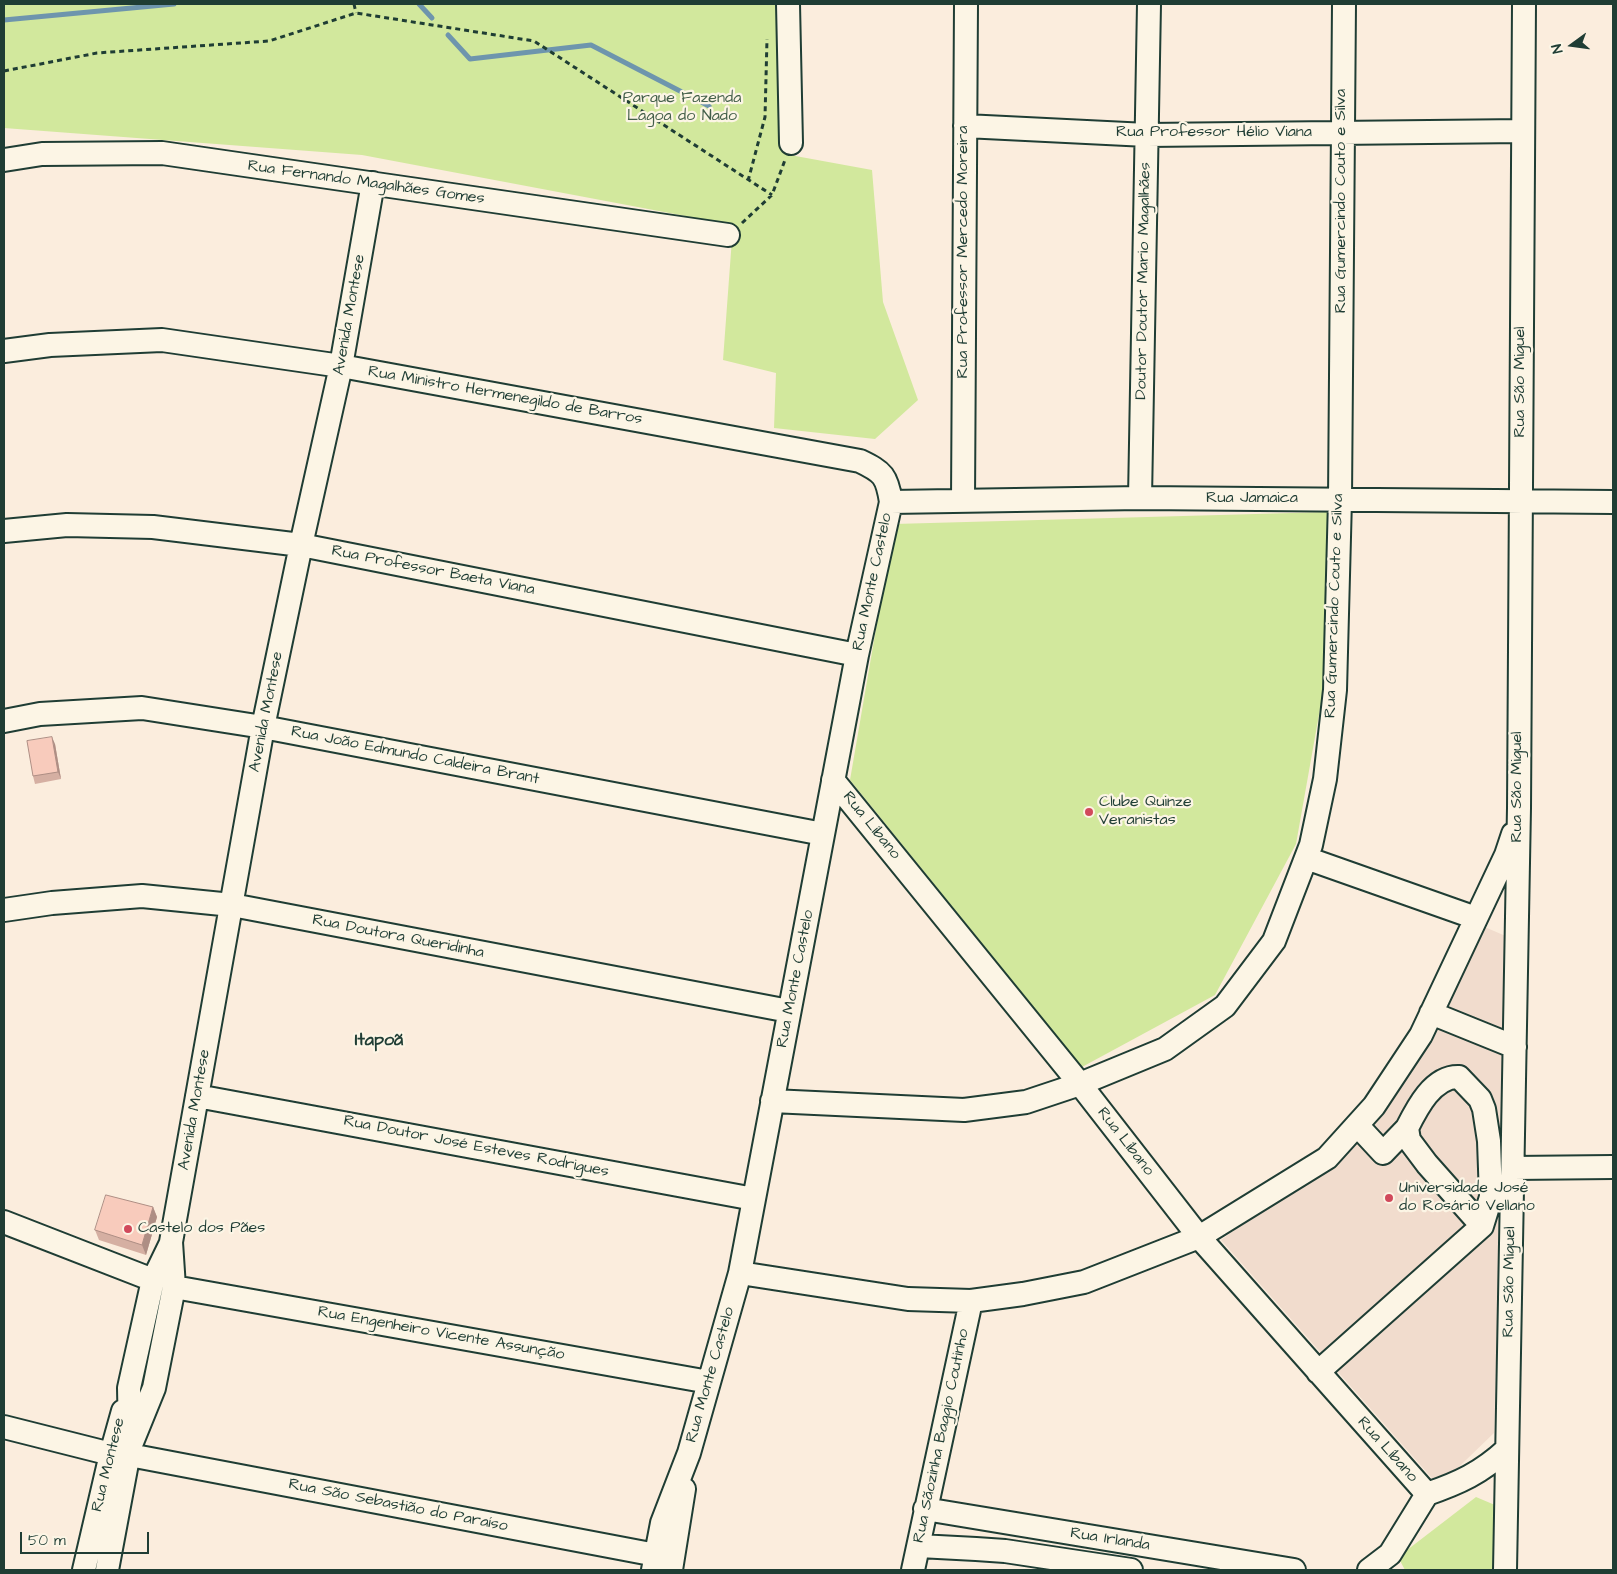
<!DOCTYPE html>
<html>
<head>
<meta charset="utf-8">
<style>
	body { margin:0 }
	#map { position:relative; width:1617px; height:1574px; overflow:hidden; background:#fbeddd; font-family:"Architects Daughter",sans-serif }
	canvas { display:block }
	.frame { position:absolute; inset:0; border:5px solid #1f3d34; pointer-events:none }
	.north { position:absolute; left:1547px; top:20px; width:50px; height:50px; -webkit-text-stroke:4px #fcf5e5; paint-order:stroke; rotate:256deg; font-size:14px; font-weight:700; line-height:20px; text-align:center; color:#1f3d34 }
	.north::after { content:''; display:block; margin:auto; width:18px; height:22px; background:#1f3d34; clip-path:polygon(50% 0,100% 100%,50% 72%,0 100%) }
	.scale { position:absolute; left:20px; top:1532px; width:129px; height:22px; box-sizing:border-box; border:2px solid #1f3d34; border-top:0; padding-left:6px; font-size:15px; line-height:18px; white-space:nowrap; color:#1f3d34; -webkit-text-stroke:4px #fcf5e5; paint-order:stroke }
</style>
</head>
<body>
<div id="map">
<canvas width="1617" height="1574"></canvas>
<div class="frame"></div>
<div class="north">N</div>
<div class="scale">50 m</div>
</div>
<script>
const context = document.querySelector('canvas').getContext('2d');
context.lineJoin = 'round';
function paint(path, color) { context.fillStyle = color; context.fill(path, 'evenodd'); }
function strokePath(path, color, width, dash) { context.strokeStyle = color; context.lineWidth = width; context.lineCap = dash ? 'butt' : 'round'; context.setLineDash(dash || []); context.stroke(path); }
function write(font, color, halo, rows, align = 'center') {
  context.font = font + ' "Architects Daughter",sans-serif'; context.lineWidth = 4.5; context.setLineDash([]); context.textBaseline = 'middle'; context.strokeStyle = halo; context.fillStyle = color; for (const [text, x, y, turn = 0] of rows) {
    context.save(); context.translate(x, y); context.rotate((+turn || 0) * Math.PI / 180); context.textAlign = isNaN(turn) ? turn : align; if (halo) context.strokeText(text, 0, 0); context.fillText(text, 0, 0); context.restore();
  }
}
paint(new Path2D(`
	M1480,925L1508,937L1494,1433L1439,1486L1221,1240L1333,1157Z`), '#f1dccd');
paint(new Path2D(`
	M4,4H784L790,155L872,170L883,302L918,400L875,439L774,428L776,373L723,360L733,225L362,155L4,128Z
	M1328,512L1323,692L1296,844L1215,995L1082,1067L850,780L894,524Z
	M1476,1497L1502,1508V1570H1405L1398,1557Z`), '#d2e89d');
strokePath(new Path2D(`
	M419,4L432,18
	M4,20L174,4
	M448,35L470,59L591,45L709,106`), '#6e95ad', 5);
const minor = new Path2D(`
	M788,4L791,143
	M965,126L1147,135L1523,131
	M4,160L42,154L162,153L728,235
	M4,351L50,345L162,340L341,366L860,461C883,472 887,476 891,502L857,655L740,1273L689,1453L662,1523L653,1570
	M1140,498L1149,4
	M963,500L966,4
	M891,502L1140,498L1613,502
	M4,531L67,525L153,527L301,545L857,655
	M4,721L40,714L142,708L263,727L823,834
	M833,780L1080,1084L1199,1237L1427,1494
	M1306,858L1476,918
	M4,910L52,903L142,896L232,905L789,1011
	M1431,1013L1515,1047
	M197,1096L754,1199
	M772,1101L964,1110L1026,1102L1080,1084L1165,1049L1225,1006L1274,941L1311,845L1325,779L1335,690L1340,499L1344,4
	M1357,1125L1383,1153L1407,1128
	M1513,1168L1613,1167
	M4,1222L153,1280
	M740,1273L908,1299L971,1301L1023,1294L1084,1282L1199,1237L1327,1158L1374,1106L1421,1035L1506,855L1513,834
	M174,1287L709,1382
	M1318,1372L1482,1226L1491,1197L1489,1141L1484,1109L1480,1099L1459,1077C1433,1076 1417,1108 1407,1128L1409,1140L1427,1164L1482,1226
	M4,1427L111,1454
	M130,1436L129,1388L153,1280L170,1245
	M140,1457L656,1555
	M925,1509L1294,1570
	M919,1546L976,1549L1005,1551L1131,1570
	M84,1570L111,1454L123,1411
	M107,1570L130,1447L154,1388L174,1287L171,1242L263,727L301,545L341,366L373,183
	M671,1570L684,1489
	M913,1570L971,1301
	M1369,1570L1390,1554L1427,1494C1459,1483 1481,1473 1507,1449
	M1505,1570L1519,808L1524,4`);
strokePath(minor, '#1f3d34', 26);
strokePath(new Path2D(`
	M354,4L356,13
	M4,71L97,53L269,41L356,13L534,41L772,195
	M748,181L765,117L767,39
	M742,223L772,195L785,160`), '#1f3d34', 3, [5, 4]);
strokePath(minor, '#fcf5e5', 22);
paint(new Path2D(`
	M55,744L61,779L35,784L33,776Z
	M153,1207L157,1217L146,1255L99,1240L95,1230Z`), '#d5afa2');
paint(new Path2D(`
	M52,737L55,744L61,779L58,772Z
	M153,1207L157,1217L146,1255L142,1245Z`), '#ae8e84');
const building = new Path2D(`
	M52,737L58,772L33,776L27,741Z
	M106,1195L153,1207L142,1245L95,1230Z`);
paint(building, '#f8cbbc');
strokePath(building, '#ae8e84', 1);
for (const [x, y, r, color] of [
	[1089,812,5,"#d1495b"],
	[1389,1198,5,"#d1495b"],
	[128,1229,5,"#d1495b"]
]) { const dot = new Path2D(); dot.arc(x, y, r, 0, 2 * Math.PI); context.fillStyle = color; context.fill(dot); strokePath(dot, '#fcf5e5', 2); }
write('16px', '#435f49', '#fcf5e5', [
	["Parque Fazenda",682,99],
	["Lagoa do Nado",682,117]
]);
write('16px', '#1f3d34', '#fcf5e5', [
	["Rua Professor Hélio Viana",1214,133],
	["Rua Fernando Magalhães Gomes",366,183,8],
	["Rua Gumercindo Couto e Silva",1342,201,-90],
	["Rua Professor Mercedo Moreira",964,252,-90],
	["Doutor Doutor Mario Magalhães",1144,281,-89],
	["Avenida Montese",350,315,-80],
	["Rua São Miguel",1521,382,-90],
	["Rua Ministro Hermenegildo de Barros",505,396,10],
	["Rua Jamaica",1252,499],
	["Rua Professor Baeta Viana",433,571,11],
	["Rua Monte Castelo",873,582,-78],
	["Rua Gumercindo Couto e Silva",1335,606,-88],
	["Avenida Montese",267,712,-79],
	["Rua João Edmundo Caldeira Brant",415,756,11],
	["Rua São Miguel",1518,787,-90],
	["Rua Líbano",871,826,51],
	["Rua Doutora Queridinha",398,937,11],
	["Rua Monte Castelo",796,979,-79],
	["Avenida Montese",195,1110,-80],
	["Rua Líbano",1125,1142,52],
	["Rua Doutor José Esteves Rodrigues",476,1147,11],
	["Rua São Miguel",1510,1282,-89],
	["Rua Engenheiro Vicente Assunção",441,1334,10],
	["Rua Monte Castelo",711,1375,-74],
	["Rua Sãozinha Baggio Coutinho",942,1436,-78],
	["Rua Líbano",1387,1450,48],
	["Rua Montese",109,1465,-76],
	["Rua São Sebastião do Paraíso",398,1506,11],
	["Rua Irlanda",1110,1540,9]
]);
write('16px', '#1f3d34', '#fcf5e5', [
	["Clube Quinze",1099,803],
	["Veranistas",1099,821],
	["Universidade José",1399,1189],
	["do Rosário Vellano",1399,1207],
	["Castelo dos Pães",138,1229]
], 'left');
write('bold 18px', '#1f3d34', '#fcf5e5', [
	["Itapoã",379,1041]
]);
</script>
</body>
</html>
